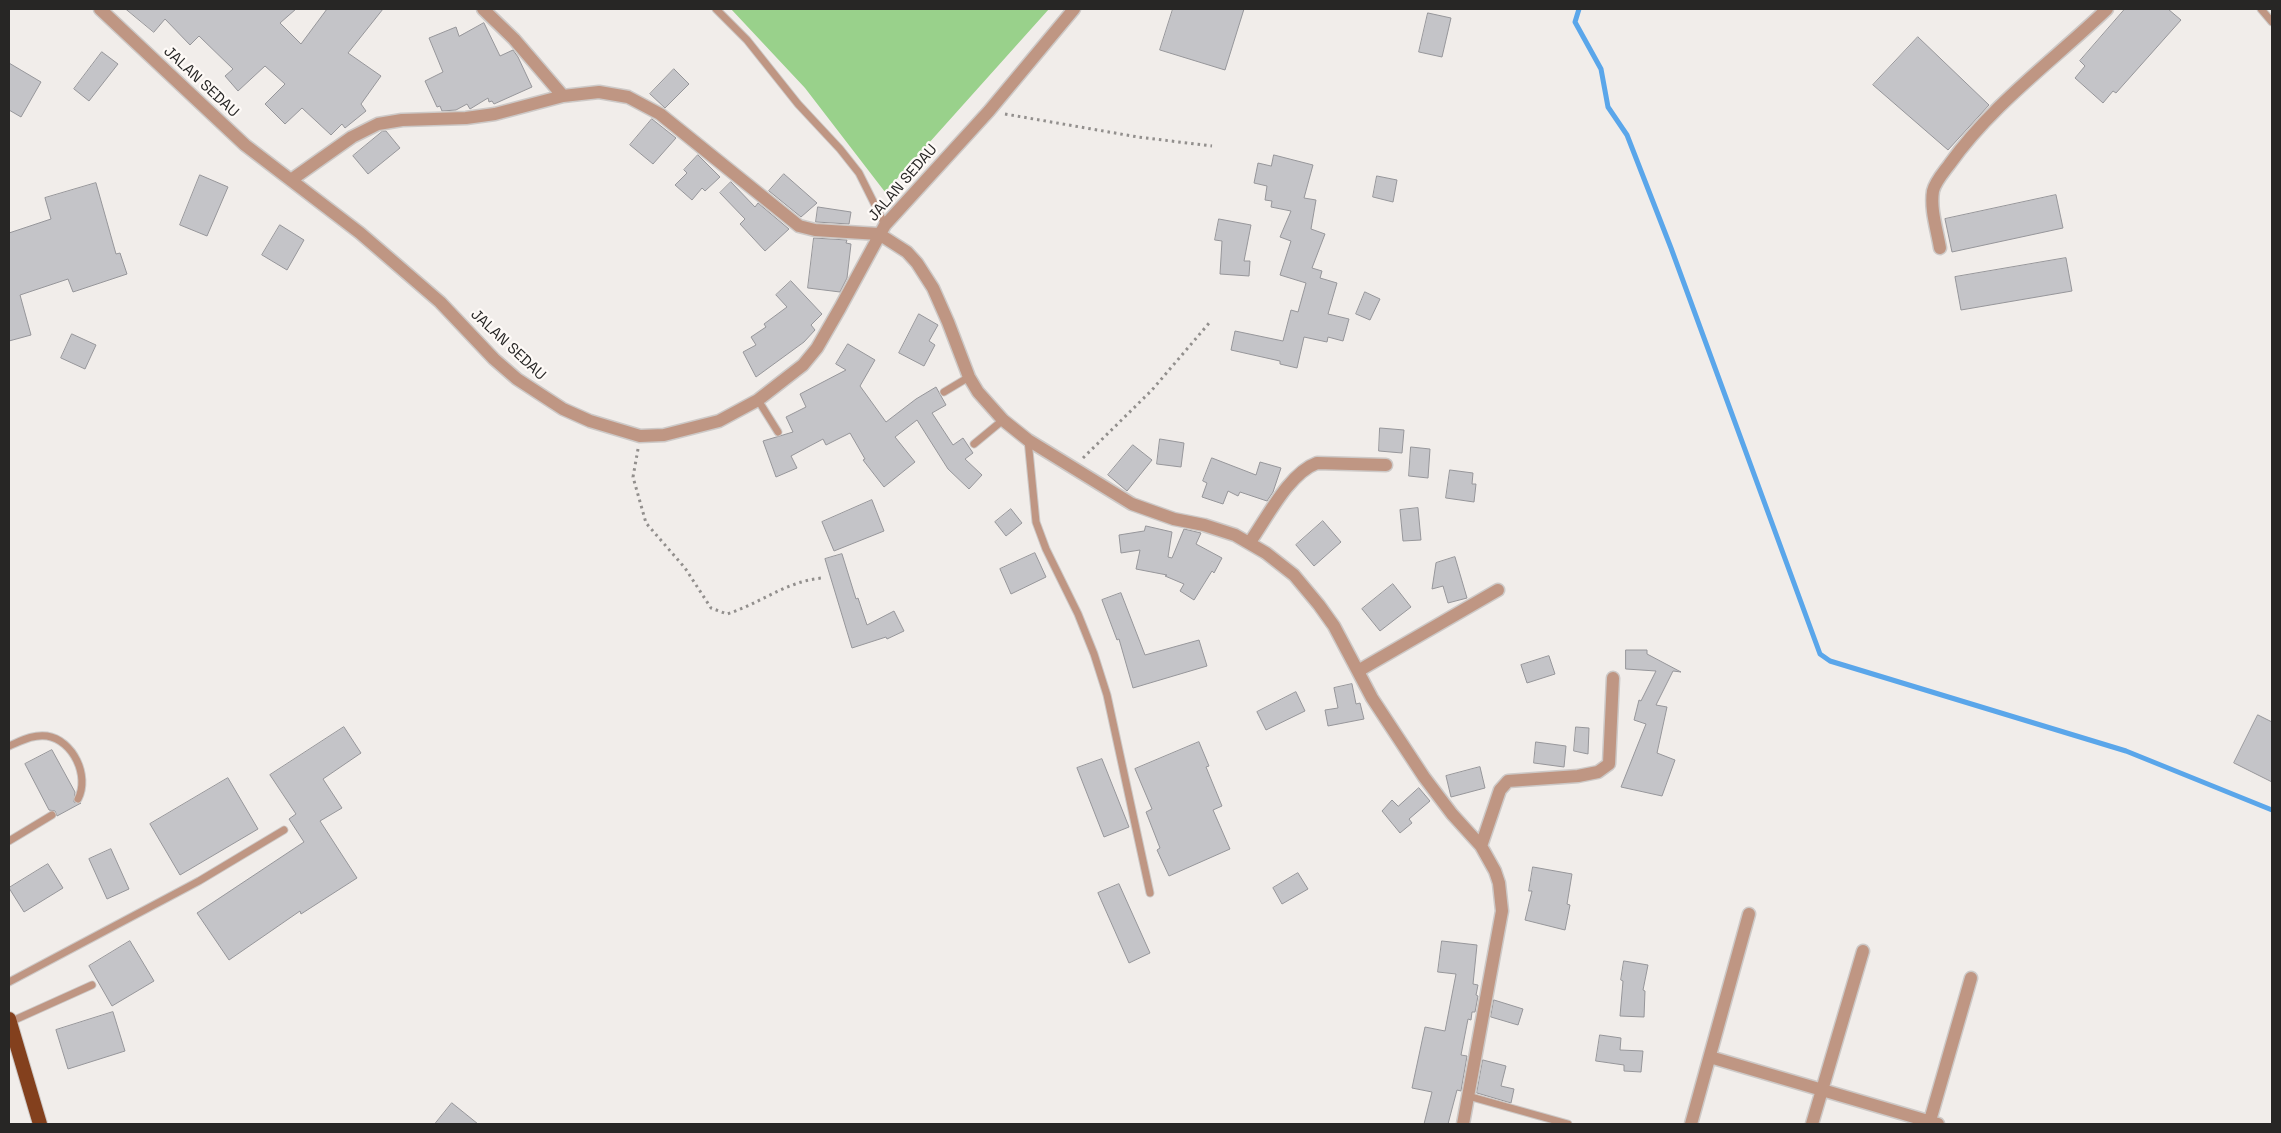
<!DOCTYPE html>
<html>
<head>
<meta charset="utf-8">
<style>
	body { margin:0 }
	#map { position:relative; width:2281px; height:1133px; overflow:hidden; background:#f1edea; font-family:"Space Grotesk",sans-serif }
	canvas { display:block }
	.frame { position:absolute; inset:0; border:10px solid #272625; pointer-events:none }
</style>
</head>
<body>
<div id="map">
<canvas width="2281" height="1133"></canvas>
<div class="frame"></div>
</div>
<script>
const context = document.querySelector('canvas').getContext('2d');
context.lineJoin = 'round';
function paint(path, color) { context.fillStyle = color; context.fill(path, 'evenodd'); }
function strokePath(path, color, width, dash) { context.strokeStyle = color; context.lineWidth = width; context.lineCap = dash ? 'butt' : 'round'; context.setLineDash(dash || []); context.stroke(path); }
function write(font, color, halo, rows, align = 'center') {
  context.font = font + ' "Space Grotesk",sans-serif'; context.lineWidth = 4.5; context.setLineDash([]); context.textBaseline = 'middle'; context.strokeStyle = halo; context.fillStyle = color; for (const [text, x, y, turn = 0] of rows) {
    context.save(); context.translate(x, y); context.rotate((+turn || 0) * Math.PI / 180); context.textAlign = isNaN(turn) ? turn : align; if (halo) context.strokeText(text, 0, 0); context.fillText(text, 0, 0); context.restore();
  }
}
paint(new Path2D(`
	M731,9H1049L885,192L805,88Z`), '#99d18b');
strokePath(new Path2D(`
	M1579,9L1575,22L1601,69L1608,107L1627,135L1671,248L1820,654L1830,661L2126,751L2272,810`), '#5aa6ea', 5);
const building = new Path2D(`
	M126,9H296L280,23L301,44L327,9H383L348,53L381,76L361,104L366,111L345,128L342,124L331,135L302,108L285,124L265,104L285,84L265,66L238,91L225,76L233,69L199,36L190,45L165,19L154,32Z
	M1173,9H1244L1225,70L1160,50Z
	M2125,9H2168L2181,20L2116,93L2113,91L2103,103L2075,78L2085,66L2080,61Z
	M1428,13L1451,18L1442,57L1419,52Z
	M484,23L500,56L513,50L518,57L532,87L494,104L492,101L489,102L488,98L470,109L467,104L456,110L442,111L440,106L437,107L425,81L443,72L429,38L456,27L459,36Z
	M1918,37L1989,105L1948,150L1873,85Z
	M102,52L118,64L89,101L74,89Z
	M9,63L41,82L21,117L9,110Z
	M674,69L689,84L665,108L650,94Z
	M652,119L676,138L653,164L630,145Z
	M383,131H386L400,148L368,174L353,156Z
	M698,155L720,177L705,191L702,188L692,200L675,185L687,173L684,170Z
	M1274,155L1313,165L1304,198L1316,200L1311,229L1325,234L1312,268L1322,271L1320,278L1337,283L1328,314L1349,319L1343,341L1328,337L1327,342L1304,337L1297,368L1280,364V361L1231,350L1235,331L1283,341L1291,310L1298,312L1306,283L1280,275L1291,241L1280,237L1291,211L1271,207L1272,201L1265,200L1267,186L1254,183L1258,163L1271,166Z
	M784,174L817,203L801,217L769,191Z
	M200,175L228,187L207,236L180,225Z
	M1377,176L1397,180L1393,202L1373,197Z
	M731,182L755,207L758,203L789,229L765,251L740,224L745,219L720,193Z
	M96,183L116,254L120,253L127,274L73,292L68,279L20,295L31,335L9,341V233L51,219L45,198Z
	M2056,195L2063,228L1952,252L1945,219Z
	M818,207L851,212L849,224L816,222Z
	M1219,219L1251,225L1244,261H1250L1249,276L1220,274L1222,241L1215,240Z
	M280,225L304,240L287,270L262,255Z
	M814,238L847,240L846,243L851,244L847,278L840,292L808,288Z
	M2066,258L2072,291L1961,310L1955,277Z
	M791,281L822,314L811,325L815,330L804,342L756,377L743,352L756,345L751,337L766,327L764,324L787,307L776,295Z
	M1365,292L1380,299L1370,320L1356,314Z
	M919,314L938,325L929,341L935,345L924,366L899,353Z
	M72,334L96,345L85,369L61,358Z
	M848,344L875,360L860,386L886,422L916,399L936,387L946,405L932,413L953,445L963,438L973,453L965,459L982,475L969,489L948,469L917,420L895,437L915,462L884,487L863,460L865,459L850,433L826,445L823,439L791,456L797,468L776,477L763,441L793,432L786,417L806,407L800,394L846,370L836,364Z
	M1380,428L1404,430L1402,453L1379,451Z
	M1160,439L1184,443L1181,467L1157,464Z
	M1133,445L1152,460L1127,491L1108,475Z
	M1411,447L1430,449L1428,478L1409,476Z
	M1212,458L1256,475L1260,462L1281,468L1273,492L1267,501L1240,492L1238,496L1228,491L1223,504L1202,497L1207,483L1203,481Z
	M1450,470L1473,473L1472,484H1476L1474,502L1446,498Z
	M872,500L884,531L834,551L822,522Z
	M1418,508L1421,540L1403,541L1400,510Z
	M1011,509L1022,523L1006,536L995,522Z
	M1323,521L1341,542L1314,566L1296,545Z
	M1146,526L1172,532L1168,557L1172,558L1184,529L1201,533L1196,544L1222,558L1214,573L1212,571L1194,600L1180,591L1184,584L1165,576L1167,575L1136,569L1140,550L1121,553L1119,535L1144,531Z
	M1035,553L1046,577L1011,594L1000,569Z
	M842,554L856,599L858,598L867,625L894,611L904,631L887,639L886,637L852,648L825,559Z
	M1455,557L1467,598L1448,603L1443,586L1432,589L1436,563Z
	M1393,584L1411,607L1380,631L1362,609Z
	M1121,593L1145,655L1199,640L1207,666L1133,688L1119,639L1117,640L1102,600Z
	M1626,650H1647V654L1681,672L1673,671L1656,705L1667,707L1657,753L1675,760L1662,796L1621,787L1646,724L1634,720L1639,700L1641,701L1656,671L1626,669Z
	M1549,656L1555,674L1527,683L1521,665Z
	M1352,684L1356,704L1360,703L1364,719L1328,726L1325,710L1338,708L1334,688Z
	M1296,692L1305,711L1266,730L1257,712Z
	M2258,715L2272,722V782L2234,763Z
	M344,727L361,753L323,779L342,808L320,821L357,878L301,914L300,911L229,960L197,913L304,842L289,819L296,814L270,775Z
	M1576,727L1589,728L1588,754L1574,751Z
	M1199,742L1209,766L1206,767L1222,806L1213,810L1230,849L1169,876L1157,850L1160,848L1146,812L1152,809L1135,769Z
	M1536,742L1566,746L1564,767L1534,763Z
	M52,750L75,792L74,802L81,803L57,816L55,811L49,810L25,764Z
	M1102,759L1129,827L1104,837L1077,768Z
	M1480,767L1485,788L1451,797L1446,776Z
	M228,778L258,829L180,875L150,824Z
	M1419,788L1430,801L1409,819L1412,823L1400,833L1382,811L1392,800L1398,806Z
	M111,849L129,889L107,899L89,859Z
	M48,864L63,888L24,912L9,888Z
	M1533,867L1572,874L1567,904L1570,905L1565,930L1525,920L1532,891H1529Z
	M1298,873L1308,889L1282,904L1273,888Z
	M1119,884L1150,953L1129,963L1098,893Z
	M130,941L154,981L112,1006L89,966Z
	M1442,941L1477,945L1473,984L1478,985L1476,995L1478,996L1475,1012H1472L1471,1020L1468,1019L1461,1055L1467,1056L1461,1091L1457,1090L1448,1124H1424L1432,1092L1412,1088L1425,1027L1445,1031L1456,974L1438,972Z
	M1624,961L1648,965L1643,990L1645,991L1644,1017L1620,1016L1623,981L1621,980Z
	M1494,1000L1523,1009L1518,1025L1491,1017Z
	M113,1012L125,1051L68,1069L56,1030Z
	M1600,1035L1621,1038L1620,1050L1643,1051L1641,1072L1624,1071V1065L1596,1061Z
	M1483,1060L1506,1066L1501,1086L1514,1089L1511,1103L1477,1093Z
	M452,1103L478,1124H435Z`);
paint(building, '#c4c4c8');
strokePath(building, '#96969a', 1);
const service = new Path2D(`
	M716,9L747,40L798,104L840,149L859,173L885,225
	M2261,9L2272,22
	M944,392L969,377
	M758,400L778,432
	M1028,440L1036,522L1046,549L1078,614L1094,654L1107,695L1150,893
	M974,444L1003,420
	M9,746C21,741 33,734 47,736C73,740 90,776 78,799
	M9,841L52,815
	M9,982L199,881L284,830
	M10,1022L92,985
	M1468,1096L1568,1124`);
const minor = new Path2D(`
	M100,9L245,145L360,233L440,302L494,359L517,379L563,409L590,421L640,436L664,435L719,421L758,400L803,365L817,348L840,308L885,225L989,111L1074,9
	M483,9L514,39L563,96
	M291,180L352,137L378,124L402,120L466,118L495,114L563,96L599,92L628,97L660,114L799,226L815,230L879,234L907,252L917,263L933,288L948,322L969,377L978,392L1003,420L1028,440L1132,504L1174,519L1204,525L1235,535L1266,553L1294,575L1319,605L1334,626L1372,698L1424,777L1452,814L1481,846L1495,871L1499,883L1502,911L1463,1124
	M1940,248C1937,230 1930,209 1933,191C1935,182 1943,173 1949,165C1992,104 2054,60 2107,9
	M1250,542C1267,518 1289,473 1317,463L1386,465
	M1358,671L1498,590
	M1481,846L1500,790L1508,781L1578,776L1598,772L1609,764L1613,678
	M1710,1057L1938,1124
	M1691,1124L1749,914
	M1812,1124L1863,951
	M1929,1124L1971,978`);
const trunk = new Path2D(`
	M9,1019L40,1124`);
strokePath(service, '#cdc9c7', 9);
strokePath(minor, '#cdc9c7', 15);
strokePath(trunk, '#cdc9c7', 16);
strokePath(new Path2D(`
	M1005,114L1138,137L1212,146
	M638,449L633,477L646,523L685,568L711,608L727,614C759,604 787,581 822,578
	M1083,458L1152,390L1210,322`), '#928f8d', 3, [2.5, 4]);
strokePath(service, '#bf9683', 7);
strokePath(minor, '#bf9683', 12);
strokePath(trunk, '#83401d', 14);
write('15px', '#272625', '#fefaf7', [
	["JALAN SEDAU",201,82,43],
	["JALAN SEDAU",903,183,-49],
	["JALAN SEDAU",508,345,43]
]);
</script>
</body>
</html>
